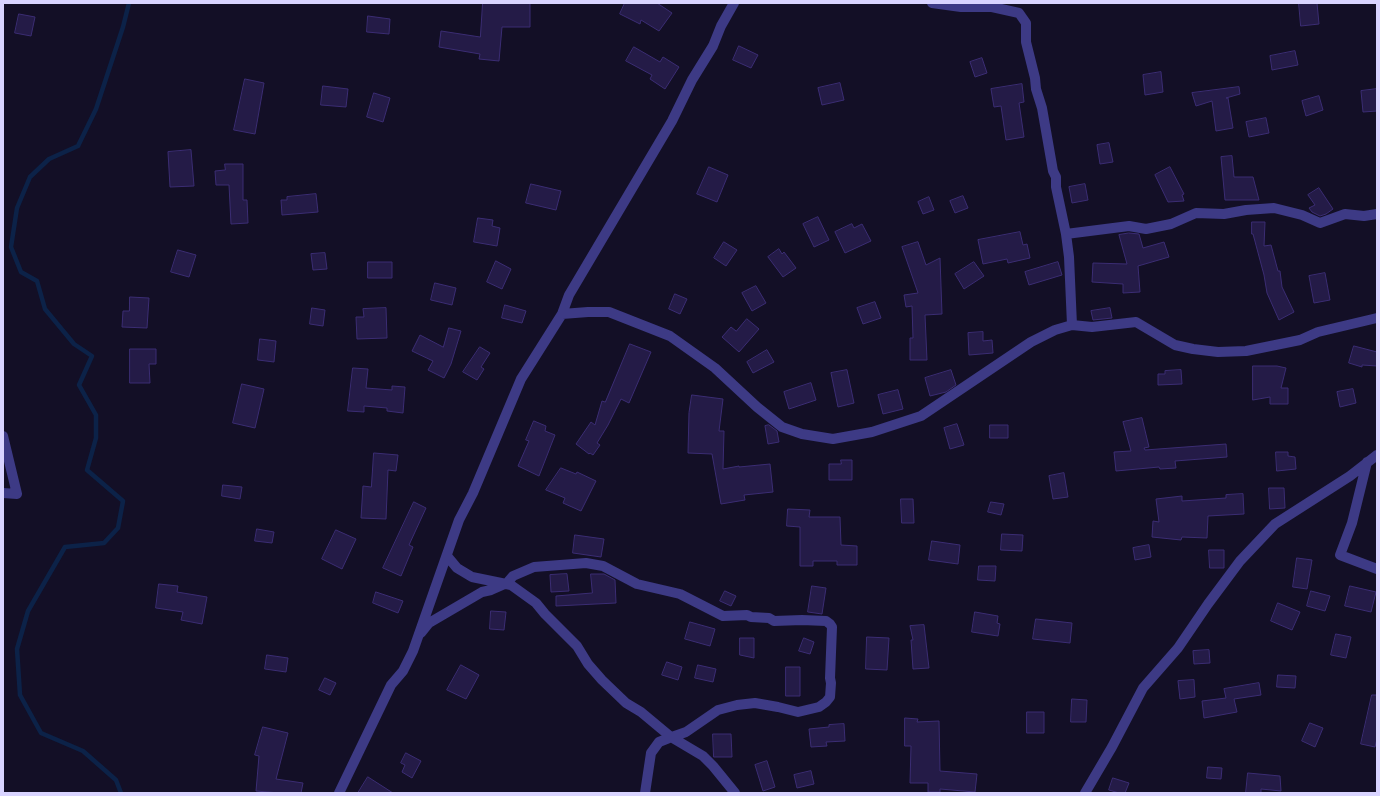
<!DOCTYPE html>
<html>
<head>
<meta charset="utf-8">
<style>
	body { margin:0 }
	#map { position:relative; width:1380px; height:796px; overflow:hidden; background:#130f26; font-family:"IBM Plex Sans",sans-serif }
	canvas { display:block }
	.frame { position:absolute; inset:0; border:4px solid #d9d4ff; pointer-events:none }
</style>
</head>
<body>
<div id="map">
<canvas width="1380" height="796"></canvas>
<div class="frame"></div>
</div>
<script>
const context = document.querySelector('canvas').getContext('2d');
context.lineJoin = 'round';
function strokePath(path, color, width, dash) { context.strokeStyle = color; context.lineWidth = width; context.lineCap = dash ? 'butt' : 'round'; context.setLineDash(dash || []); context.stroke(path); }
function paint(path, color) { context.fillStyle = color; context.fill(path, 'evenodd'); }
strokePath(new Path2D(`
	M121,793L116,780L83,751L41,733L20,695L17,649L28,611L65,547L104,543L118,528L123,501L87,470L96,438V415L79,385L92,356L74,344L45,309L37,281L21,272L11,247L17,208L30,177L49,159L78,146L96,109L123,27L129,3`), '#0c2248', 4.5);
const building = new Path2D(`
	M483,3H530V27H502L499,61L479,59L480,54L439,47L441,31L480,37Z
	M625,3H657L672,13L659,31L641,20L640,24L620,14Z
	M1299,3H1317L1319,24L1301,26Z
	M19,14L35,17L31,36L15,33Z
	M368,16L390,19L389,34L367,32Z
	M739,46L758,55L751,68L733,60Z
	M634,47L660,62L663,57L679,67L665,89L650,79L652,75L626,61Z
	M1295,51L1298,65L1272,70L1270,56Z
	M982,58L987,73L975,77L970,62Z
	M1161,72L1163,92L1145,95L1143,75Z
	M245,79L264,83L255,134L234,130Z
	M840,83L844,100L822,105L818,88Z
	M1022,84L1024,102L1019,103L1024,137L1006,140L1001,106L994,107L991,89Z
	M323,86L348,89L346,107L321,105Z
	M1239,87L1240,94L1226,98H1228L1233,128L1216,131L1212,101L1196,106L1192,93Z
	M1377,89V111L1363,112L1361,91Z
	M374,93L390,98L383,122L367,117Z
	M1319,96L1323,110L1306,116L1302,101Z
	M1266,118L1269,133L1249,137L1246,122Z
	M1109,143L1113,162L1100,164L1097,145Z
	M191,150L194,186L170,187L168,152Z
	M1232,156L1234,177H1253L1259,200H1225L1221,157Z
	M225,164H243V200H247L248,223L231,224L229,185H216L215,171L225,170Z
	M709,167L728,175L717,202L697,194Z
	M1170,167L1184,194L1182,195L1184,201L1168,202L1155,175Z
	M531,184L561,191L556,210L526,203Z
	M1085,184L1088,200L1072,203L1069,187Z
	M1319,188L1333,209L1326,214L1320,216L1312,212L1309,208L1315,205L1308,195Z
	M316,194L318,212L282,215L281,200H287V197Z
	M963,196L968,208L955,213L950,201Z
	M929,197L934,210L923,214L918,202Z
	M818,217L829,240L814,247L803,224Z
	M478,218L493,220L492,226L500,228L497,246L474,242Z
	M1252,222H1265L1264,246L1271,245L1278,271H1280L1282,287L1294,312L1279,320L1267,293L1264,275L1253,234H1252Z
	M852,224L854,228L862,224L871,241L845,253L835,232Z
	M1020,232L1023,245L1027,244L1030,258L1008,263L1007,259L983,264L978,240Z
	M1129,233L1139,234L1143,248L1164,242L1169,257L1138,266L1140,292L1123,293V284L1092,282L1093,263L1127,264L1119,235Z
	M724,242L737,250L726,266L714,258Z
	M918,242L926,265L940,258L942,314L925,315L927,360H910V338H913L912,306L906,307L904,295L918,293L902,247Z
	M779,249L782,254L784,252L796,268L783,277L768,257Z
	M178,250L196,255L189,277L171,272Z
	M325,253L327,269L313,270L311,254Z
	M496,261L511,269L502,289L487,282Z
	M368,262H392V278H368Z
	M974,262L984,276L964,289L955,274Z
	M1058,262L1062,275L1029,285L1025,272Z
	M1325,273L1330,300L1314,303L1309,276Z
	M435,283L456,288L452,305L431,300Z
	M756,286L766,303L752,311L742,293Z
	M675,294L687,299L680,314L669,309Z
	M130,297L149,298L147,328L122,327L123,311H129Z
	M875,302L881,318L863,324L857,308Z
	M505,305L526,311L522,323L502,318Z
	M312,308L325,310L323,326L310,324Z
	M386,308L387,338L357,339L356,317H364L363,309Z
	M1110,308L1112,318L1093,320L1091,311Z
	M747,319L759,329L739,352L722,337L731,327L736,331Z
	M449,328L461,331L451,364L444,378L428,370L433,361L412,351L420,335L443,347Z
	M983,332V341L992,340L993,353L969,355L968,333Z
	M260,339L276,341L274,362L258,360Z
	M630,344L651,352L629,403L621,399L608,425L597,443L600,445L593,455L590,453L589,454L576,444L591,422L595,425L602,401L605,402Z
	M1354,346L1377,352V366L1362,365V367L1349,363Z
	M480,347L490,353L481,367L484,369L477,380L463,372Z
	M130,349H156V364H149L150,383H130Z
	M767,350L774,362L753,373L747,362Z
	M1253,366H1277L1286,368L1281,388H1288V404H1270V397L1253,400Z
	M353,368L368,369L366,388L392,390V386L405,387L403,413L387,411V408L364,406V412L348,411Z
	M847,370L854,403L838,407L831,373Z
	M951,370L956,385L946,392L930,396L925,378Z
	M1181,370L1182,384L1158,385V374H1165V371Z
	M811,383L816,400L789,409L784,392Z
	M242,384L264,389L255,428L233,423Z
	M1353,389L1356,403L1340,407L1337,392Z
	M898,390L903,409L883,414L878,395Z
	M692,395L723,399L719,431H724L723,469L739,466V467L770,464L773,492L744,495L745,500L721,504L712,454L688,453L689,413Z
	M1142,418L1149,447L1144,448L1145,450L1226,444L1227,457L1175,461L1176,468L1160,469L1159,467L1116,471L1114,452L1131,451L1123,422Z
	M534,421L546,426L545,431L555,435L539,476L518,466L529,441L526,440Z
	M957,424L964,445L950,449L944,428Z
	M769,425L777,431L779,442L768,444L765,426Z
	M990,425H1008V438H990Z
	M1276,452H1288V456L1295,457L1296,469L1277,471Z
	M374,453L398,455L396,471L388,470L386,519L361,518L363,486L371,487Z
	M841,460H852V480H829V464H841Z
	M561,468L576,474L577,472L596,481L581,511L563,503L565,498L546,490Z
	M1064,473L1068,497L1053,499L1049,476Z
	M223,485L242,487L240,499L222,496Z
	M1269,488H1284L1285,508L1270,509Z
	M1243,494L1244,514L1208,516L1207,538L1182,537L1181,540L1152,537L1153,521L1159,522L1156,499L1182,496V501L1226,498V495Z
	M901,499H913L914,523H902Z
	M414,502L426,508L409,545L413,547L401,576L383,568Z
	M991,502L1004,504L1001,515L988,512Z
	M788,509L810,510L809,517H840L841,545L857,546V565H837V561H813V566H800V527L787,526Z
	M257,529L274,532L272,543L255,541Z
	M336,530L356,539L342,569L322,559Z
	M1002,534L1023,535L1022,551L1001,550Z
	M575,535L604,539L601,557L573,553Z
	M932,541L960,545L958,564L929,560Z
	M1149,545L1151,557L1135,560L1133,548Z
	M1209,550H1224V568H1210Z
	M1297,558L1312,560L1307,589L1293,587Z
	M979,566H996L995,581L978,580Z
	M567,574L569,591L551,592L550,575Z
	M591,574H604L615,580L616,603L556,606V596L592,593Z
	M159,584L178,586L177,592L207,597L202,624L181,620L183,612L156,608Z
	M812,586L826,588L822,614L808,612Z
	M1350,586L1376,592L1371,612L1345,606Z
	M725,591L736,596L731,606L720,601Z
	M1311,591L1330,596L1325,611L1307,606Z
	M376,592L403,601L398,613L373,603Z
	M1278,603L1300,612L1292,630L1271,621Z
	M491,611L506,612L504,630L490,629Z
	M975,612L998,616L997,623L1000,624L998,636L972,632Z
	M1036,619L1072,623L1070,643L1033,639Z
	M690,622L715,629L710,646L685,639Z
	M924,625L929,668L913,669L911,640H913L910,626Z
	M1336,634L1351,637L1346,658L1331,655Z
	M867,637L889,638L887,670L866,669Z
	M740,638H754V658L740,655Z
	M804,638L814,642L810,654L799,651Z
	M1209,650L1210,663L1194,664L1193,651Z
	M267,655L288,658L286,672L265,669Z
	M667,662L682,667L678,680L662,675Z
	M461,665L479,675L466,699L447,690Z
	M698,665L716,669L713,682L695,678Z
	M786,667H800V696H786Z
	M1278,675L1296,676L1295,688L1277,687Z
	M325,678L336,683L330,695L319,690Z
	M1194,680L1195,697L1180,699L1178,681Z
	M1259,683L1261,695L1234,699L1237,712L1204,718L1202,701L1226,698L1224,689Z
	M1372,695H1377V739L1375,747L1361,744Z
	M1072,699L1087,700L1086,722H1071Z
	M1027,712H1044V733H1027Z
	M905,718L918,719L917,722L939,721L940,771L977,774L975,792L940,789V792H928V783H910L911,746H905Z
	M1310,723L1323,728L1315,747L1302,741Z
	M844,724L845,741L826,742L827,746L811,747L809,729L829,727V725Z
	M263,727L288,733L276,779L303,783L301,793H280L256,791L259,756L255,755Z
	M713,734H731L732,757H714Z
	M406,753L421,761L412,778L402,772L405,765L401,763Z
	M767,761L775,787L763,791L755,765Z
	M1208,767L1222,768L1221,779L1207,778Z
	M811,771L814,784L797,788L794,775Z
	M1248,773L1280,776L1281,791L1261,789V793H1246Z
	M368,777L393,793H358Z
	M1113,778L1129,783L1125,793H1119L1109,790Z`);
paint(building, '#241b47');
strokePath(building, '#3b2d73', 1);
strokePath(new Path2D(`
	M932,3L961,7H992L1019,13L1026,23V42L1035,78L1036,89L1042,108L1053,171L1056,177V187L1066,234L1069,257L1072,325
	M1066,234L1129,226L1146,229L1171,224L1196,213L1224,214L1246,210L1274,208L1302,215L1320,223L1345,214L1364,216L1377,214
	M562,314L588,312H609L670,336L715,368L757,407L782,427L802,434L833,439L872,432L921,416L1031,342L1055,330L1072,325L1092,327L1136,322L1175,345L1193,349L1218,352L1246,351L1300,340L1318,332L1377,318
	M3,436L17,494L3,493
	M1367,462L1352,523L1340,555L1377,569
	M447,556L457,568L472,577L511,585L536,603L545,614L577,646L588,664L602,680L626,703L641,712L671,737L703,756L713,766L735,793
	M421,633L429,623L482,592L491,590L507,583L513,576L534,567L586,563L603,566L637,584L680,594L723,616L747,615L751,617L769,618L774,621L802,620L826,621L830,624L832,627L830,678L831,683L830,697L826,702L819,707L798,712L778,707L755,703L737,705L718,710L686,732L669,738L659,742L651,753L645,793
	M339,793L391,685L403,671L413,651L459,520L473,493L521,379L562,314L569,295L672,121L692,80L713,46L721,26L734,3
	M1085,793L1112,747L1143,688L1178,648L1208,604L1240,561L1275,524L1350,476L1377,455`), '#3d3a85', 10);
</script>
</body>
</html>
